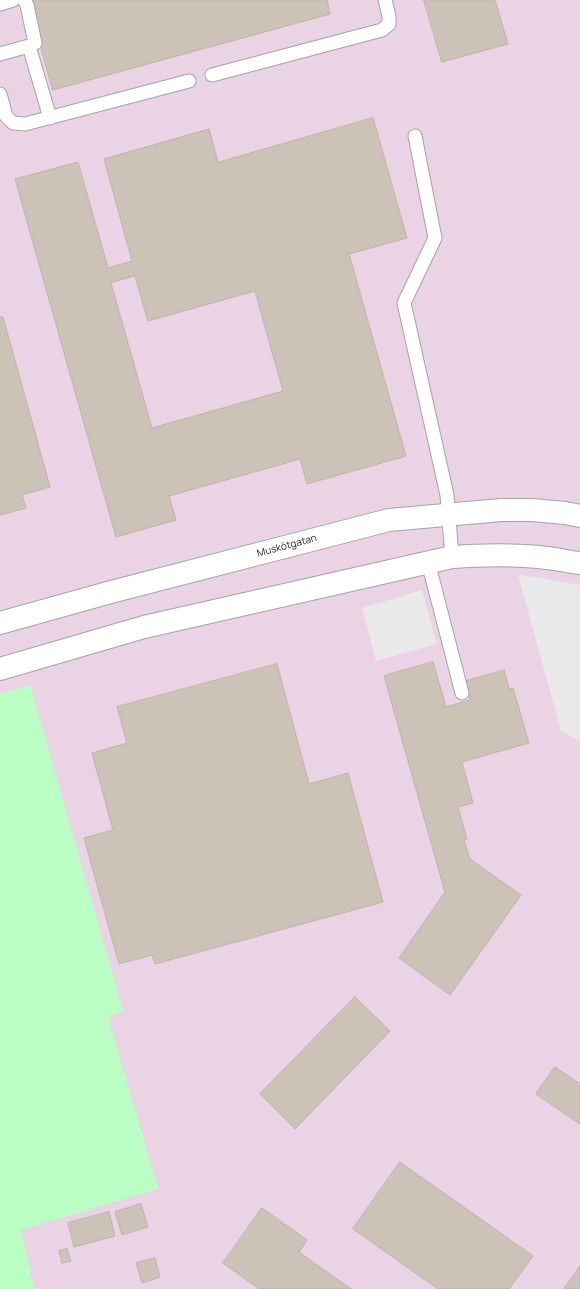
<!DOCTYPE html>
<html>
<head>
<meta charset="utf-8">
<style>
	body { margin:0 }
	canvas { display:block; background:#efece2 }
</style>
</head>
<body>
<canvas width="580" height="1289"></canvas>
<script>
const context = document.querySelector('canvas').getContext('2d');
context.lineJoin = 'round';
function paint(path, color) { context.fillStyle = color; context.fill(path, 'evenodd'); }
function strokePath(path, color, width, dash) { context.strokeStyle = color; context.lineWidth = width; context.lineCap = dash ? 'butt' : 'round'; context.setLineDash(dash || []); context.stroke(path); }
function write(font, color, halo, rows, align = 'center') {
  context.font = font + ' Manrope,sans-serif'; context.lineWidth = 3; context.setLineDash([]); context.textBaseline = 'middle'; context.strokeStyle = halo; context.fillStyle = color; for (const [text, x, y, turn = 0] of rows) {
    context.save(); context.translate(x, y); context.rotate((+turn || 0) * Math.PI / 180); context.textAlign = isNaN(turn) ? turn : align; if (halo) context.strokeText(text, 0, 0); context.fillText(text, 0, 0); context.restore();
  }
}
paint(new Path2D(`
	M0,0H580V1289H0Z`), '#e9d3e4');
paint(new Path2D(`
	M30,685L123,1011L108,1017L158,1189L21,1230L34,1289H0V694Z`), '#bbfec3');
paint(new Path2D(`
	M518,575L535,577L580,585V741L561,731Z
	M422,590L437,644L376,661L362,608Z`), '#e9e9e9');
const building = new Path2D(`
	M28,0H327L330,14L53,90Z
	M424,0H495L508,44L442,62Z
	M373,118L407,238L349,254L406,456L307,484L300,459L169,496L176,520L116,537L15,179L78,162L108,268L132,261L104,159L209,129L218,162ZM135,276L148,321L255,291L283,391L152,428L111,283Z
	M0,317H3L50,487L22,495L26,508L0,515Z
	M433,662L446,707L470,700L465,681L504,670L509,689L513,688L529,743L462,762L473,803L458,807L467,839L464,840L470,859L521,895L450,995L399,958L445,892L384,676Z
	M277,664L309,784L348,773L383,902L155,964L152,955L119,964L84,838L113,830L92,753L127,743L117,707Z
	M355,997L390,1031L295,1129L260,1094Z
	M555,1067L580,1084V1124L536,1094Z
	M400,1162L533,1256L509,1289H438L353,1229Z
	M141,1204L148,1227L122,1235L115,1212Z
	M262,1208L307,1240L299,1252L351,1289H259L223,1263Z
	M109,1212L115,1236L74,1247L68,1223Z
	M67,1249L71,1261L62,1263L59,1251Z
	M155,1258L160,1277L142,1283L136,1263Z
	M580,1266V1289H564Z`);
paint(building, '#ccc2b8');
strokePath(building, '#c2b2a3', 1);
const lane = new Path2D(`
	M0,4L13,0
	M29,46L50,118
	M0,54L29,46L35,43L27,5L24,0
	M212,75L382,30L389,24V16L385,0
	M0,94L6,116L13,123L25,124L189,81
	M415,136L435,238L404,303L447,495L452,557
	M428,562L462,693`);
const street = new Path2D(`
	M0,623L111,592L389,520L501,510H532L565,513L580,516
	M0,669L144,627L452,557C483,555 515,554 547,558C558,559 569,562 580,563`);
strokePath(lane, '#a4a4a4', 15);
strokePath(street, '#a4a4a4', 24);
strokePath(lane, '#fff', 13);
strokePath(street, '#fff', 22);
write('10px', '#1d1d1d', '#fff', [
	["Muskötgatan",287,546,-15]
]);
</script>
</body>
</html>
